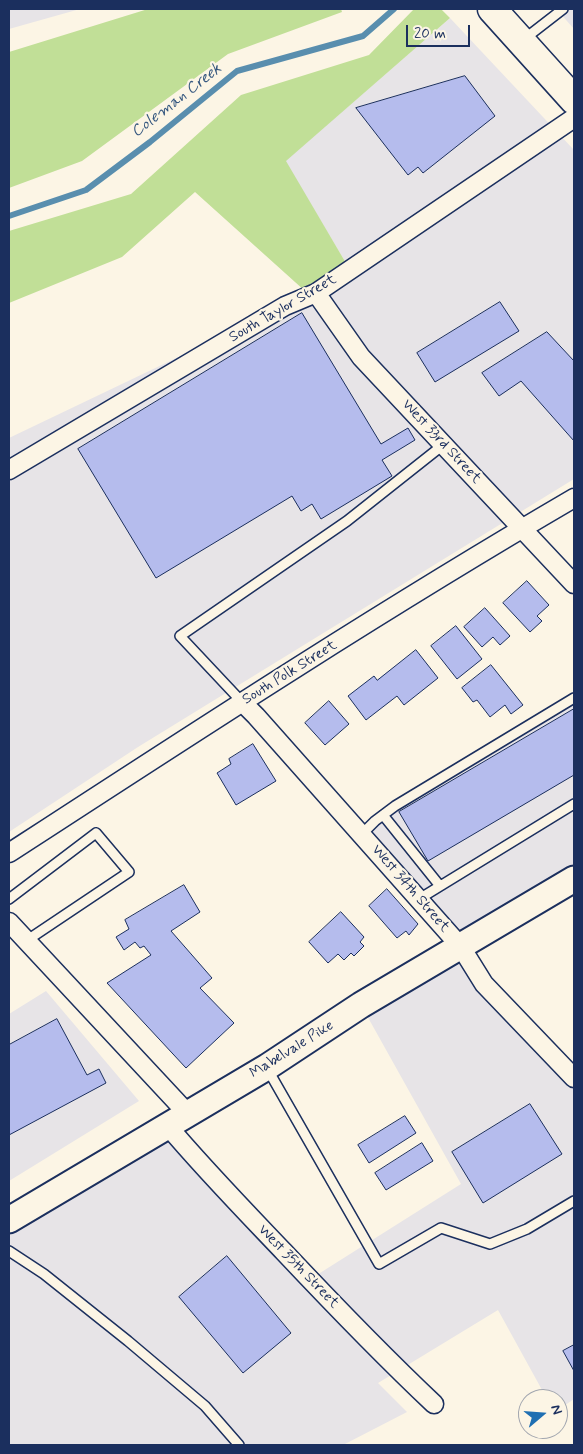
<!DOCTYPE html>
<html>
<head>
<meta charset="utf-8">
<style>
	body { margin:0 }
	#map { position:relative; width:583px; height:1454px; overflow:hidden; background:#fcf5e5; font-family:Mynerve,sans-serif }
	canvas { display:block }
	.frame { position:absolute; inset:0; border:10px solid #1b2f5e; pointer-events:none }
	.north { position:absolute; left:518px; top:1389px; width:50px; height:50px; box-sizing:border-box; background:#fcf5e5; border:1px solid #a2a6af; border-radius:50%; rotate:72deg; font-size:14px; font-weight:700; line-height:20px; text-align:center; color:#1b2f5e }
	.north::after { content:''; display:block; margin:auto; width:18px; height:22px; background:#1f6fb2; clip-path:polygon(50% 0,100% 100%,50% 72%,0 100%) }
	.scale { position:absolute; left:406px; top:25px; width:64px; height:22px; box-sizing:border-box; border:2px solid #1b2f5e; border-top:0; padding-left:6px; font-size:15px; line-height:18px; white-space:nowrap; color:#1b2f5e; -webkit-text-stroke:4px #fcf5e5; paint-order:stroke }
</style>
</head>
<body>
<div id="map">
<canvas width="583" height="1454"></canvas>
<div class="frame"></div>
<div class="north">N</div>
<div class="scale">20 m</div>
</div>
<script>
const context = document.querySelector('canvas').getContext('2d');
context.lineJoin = 'round';
function paint(path, color) { context.fillStyle = color; context.fill(path, 'evenodd'); }
function strokePath(path, color, width, dash) { context.strokeStyle = color; context.lineWidth = width; context.lineCap = dash ? 'butt' : 'round'; context.setLineDash(dash || []); context.stroke(path); }
function write(font, color, halo, rows, align = 'center') {
  context.font = font + ' Mynerve,sans-serif'; context.lineWidth = 4.5; context.setLineDash([]); context.textBaseline = 'middle'; context.strokeStyle = halo; context.fillStyle = color; for (const [text, x, y, turn = 0] of rows) {
    context.save(); context.translate(x, y); context.rotate((+turn || 0) * Math.PI / 180); context.textAlign = isNaN(turn) ? turn : align; if (halo) context.strokeText(text, 0, 0); context.fillText(text, 0, 0); context.restore();
  }
}
paint(new Path2D(`
	M9,9H80L9,29Z
	M556,9H574V29L559,12Z
	M450,18L574,150V479L138,747L9,832V438L285,306L350,270L285,161Z
	M574,698V887L461,947L574,1077V1399L558,1410V1399H547L498,1310L378,1383L407,1412L343,1445H9V1220L167,1125L312,1278L461,1184L361,1005L461,947L362,834L395,806Z
	M46,991L139,1101L9,1181V1014Z`), '#e7e4e7');
paint(new Path2D(`
	M148,9H341L342,12L228,54L82,161L9,188V52Z
	M414,9H441L450,18L286,161L350,270L305,291L195,192L122,257L9,303V231L131,194L241,95L369,55Z`), '#c1df97');
strokePath(new Path2D(`
	M9,216L86,190L150,142L237,71L363,36L394,9`), '#598eae', 6);
const building = new Path2D(`
	M465,76L495,116L423,173L418,167L408,175L356,108Z
	M500,302L519,331L435,382L417,353Z
	M302,313L381,444L408,428L415,440L382,460L392,476L321,519L312,504L301,511L292,496L156,578L78,449Z
	M547,332L574,361V441L521,381L499,396L482,373Z
	M527,581L549,605L537,616L542,621L530,632L503,603Z
	M485,608L510,636L500,645L493,637L482,647L464,627Z
	M456,626L482,659L457,679L431,646Z
	M416,650L438,678L404,705L397,696L366,720L348,696L374,676L377,680Z
	M491,665L523,705L511,714L505,705L490,717L477,700L473,702L462,688Z
	M329,701L349,724L325,745L305,723Z
	M574,709V775L428,861L399,812Z
	M253,744L276,781L236,805L217,773L231,764L229,759Z
	M184,885L200,912L171,931L212,978L200,988L234,1023L186,1068L107,983L151,955L144,946L140,948L135,942L124,950L116,937L129,929L125,920Z
	M387,889L418,924L409,935L406,931L397,938L369,906Z
	M341,912L364,937L360,942L364,946L354,956L351,953L344,960L338,954L328,963L309,942Z
	M57,1019L87,1075L99,1069L106,1083L9,1135V1045Z
	M530,1104L562,1154L483,1203L452,1152Z
	M405,1116L416,1133L369,1163L358,1145Z
	M422,1143L433,1161L386,1190L375,1173Z
	M227,1256L291,1333L243,1373L179,1297Z
	M574,1345V1371L563,1351Z`);
paint(building, '#b5bced');
strokePath(building, '#1b2f5e', 1);
const lane = new Path2D(`
	M523,40L563,9
	M242,702L180,636L347,521L443,445
	M383,815L440,886
	M362,834L375,821L395,806L574,698
	M9,899L96,833L129,872L26,941
	M419,899L574,804
	M268,1070L379,1264L441,1228L490,1244L527,1229L574,1201
	M9,1251L44,1274L128,1341L205,1406L239,1445`);
const street = new Path2D(`
	M316,293L361,357L574,584
	M9,470L285,306L316,293L574,118
	M242,702L256,716L461,947L484,984L574,1078
	M9,853C195,732 382,610 574,498
	M9,922L187,1113
	M167,1125C204,1169 244,1210 284,1252C333,1304 382,1355 434,1404`);
const secondary = new Path2D(`
	M9,1220L267,1067L361,1005L574,879`);
const primary = new Path2D(`
	M492,9L574,100`);
strokePath(lane, '#1b2f5e', 12);
strokePath(street, '#1b2f5e', 21);
strokePath(secondary, '#1b2f5e', 29);
strokePath(primary, '#1b2f5e', 31);
strokePath(lane, '#fcf5e5', 9);
strokePath(street, '#fcf5e5', 18);
strokePath(secondary, '#fcf5e5', 25);
strokePath(primary, '#fcf5e5', 28);
write('15px', '#1b2f5e', '#fcf5e5', [
	["South Taylor Street",283,309,-30],
	["West 33rd Street",441,442,47],
	["South Polk Street",290,673,-32],
	["West 34th Street",410,889,49],
	["Mabelvale Pike",292,1050,-32],
	["West 35th Street",298,1267,46]
]);
write('italic 16px', '#35577f', '#fcf5e5', [
	["Coleman Creek",177,101,-38]
]);
</script>
</body>
</html>
